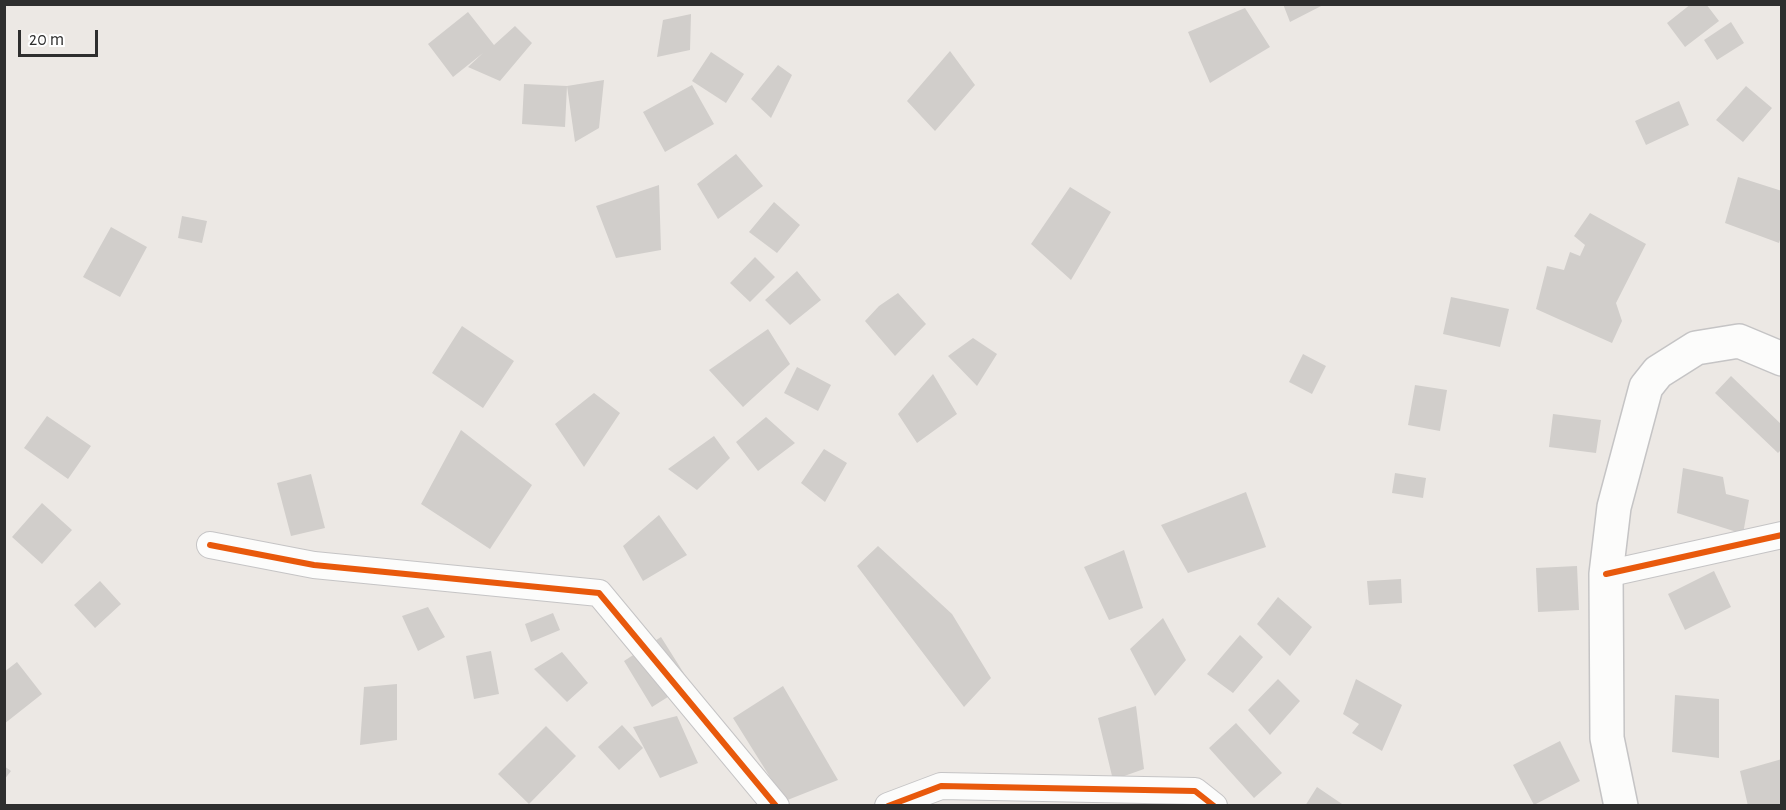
<!DOCTYPE html>
<html>
<head>
<meta charset="utf-8">
<style>
	body { margin:0 }
	#map { position:relative; width:1786px; height:810px; overflow:hidden; background:#ece8e4; font-family:"Alegreya Sans",sans-serif }
	canvas { display:block }
	.frame { position:absolute; inset:0; border:6px solid #2e2e2e; pointer-events:none }
	.scale { position:absolute; left:18px; top:30px; width:80px; height:27px; box-sizing:border-box; border:3px solid #2e2e2e; border-top:0; padding-left:8px; font-size:18px; line-height:21px; white-space:nowrap; color:#2e2e2e; -webkit-text-stroke:4px #fff; paint-order:stroke }
</style>
</head>
<body>
<div id="map">
<canvas width="1786" height="810"></canvas>
<div class="frame"></div>
<div class="scale">20 m</div>
</div>
<script>
const context = document.querySelector('canvas').getContext('2d');
context.lineJoin = 'round';
function paint(path, color) { context.fillStyle = color; context.fill(path, 'evenodd'); }
function strokePath(path, color, width, dash) { context.strokeStyle = color; context.lineWidth = width; context.lineCap = dash ? 'butt' : 'round'; context.setLineDash(dash || []); context.stroke(path); }
paint(new Path2D(`
	M1283,4H1325L1290,22Z
	M1691,4H1706L1719,21L1685,47L1667,23Z
	M1245,8L1270,47L1210,83L1188,32Z
	M468,12L494,45L515,26L532,43L500,81L468,67L483,53L453,77L428,44Z
	M691,14L690,50L657,57L663,20Z
	M1731,22L1744,43L1717,60L1704,40Z
	M950,51L975,85L935,131L907,101Z
	M711,52L744,74L726,103L692,81Z
	M778,65L792,75L771,118L751,99Z
	M604,80L599,128L575,142L567,86Z
	M524,84L567,86L565,127L522,124Z
	M692,85L714,124L665,152L643,112Z
	M1746,86L1772,108L1743,142L1716,120Z
	M1679,101L1689,125L1646,145L1635,121Z
	M736,154L763,186L718,219L697,184Z
	M1738,177L1782,191V234L1779,243L1725,223Z
	M659,185L661,250L616,258L596,206Z
	M1070,187L1111,212L1071,280L1031,244Z
	M774,202L800,225L777,253L749,232Z
	M1590,213L1646,244L1616,303L1622,321L1612,343L1536,309L1547,266L1564,270L1570,252L1580,256L1585,245L1574,236Z
	M182,216L207,221L202,243L178,238Z
	M111,227L147,247L120,297L83,277Z
	M755,257L775,277L750,302L730,283Z
	M797,271L821,300L790,325L765,300Z
	M898,293L926,324L895,356L865,321L879,306Z
	M1451,297L1509,309L1500,347L1443,334Z
	M462,326L514,361L483,408L432,373Z
	M768,329L790,364L743,407L709,370Z
	M973,338L997,354L977,386L948,356Z
	M1303,354L1326,366L1312,394L1289,382Z
	M797,367L831,385L818,411L784,393Z
	M933,374L957,414L917,443L898,414Z
	M1731,376L1782,425V449L1778,453L1715,393Z
	M1415,385L1447,390L1440,431L1408,425Z
	M594,393L620,413L584,467L555,424Z
	M1553,414L1601,420L1596,453L1549,447Z
	M47,416L91,446L68,479L24,448Z
	M766,417L795,443L758,471L736,442Z
	M461,430L532,485L490,549L421,504Z
	M714,436L730,458L697,490L668,469Z
	M824,449L847,463L825,502L801,483Z
	M1683,468L1723,477L1726,494L1749,500L1743,534L1677,513Z
	M1395,473L1426,478L1423,498L1392,493Z
	M311,474L325,528L291,536L277,483Z
	M1246,492L1266,547L1188,573L1161,525Z
	M42,503L72,530L42,564L12,537Z
	M659,515L687,555L643,581L623,546Z
	M878,546L952,614L991,678L964,707L857,566Z
	M1124,550L1143,608L1109,620L1084,567Z
	M1577,566L1579,610L1538,612L1536,568Z
	M1714,571L1731,607L1685,630L1668,594Z
	M1401,579L1402,603L1369,605L1367,581Z
	M100,581L121,604L95,628L74,605Z
	M1278,597L1312,627L1290,656L1257,624Z
	M428,607L445,637L418,651L402,616Z
	M553,613L560,630L531,642L525,624Z
	M1163,618L1186,660L1155,696L1130,649Z
	M1240,635L1263,657L1233,693L1207,674Z
	M661,637L690,683L652,707L624,661Z
	M491,651L499,694L474,699L466,656Z
	M562,652L588,683L567,702L534,669Z
	M17,662L42,694L4,724V672Z
	M1278,679L1300,701L1270,735L1248,710Z
	M1356,679L1402,705L1382,751L1352,733L1359,724L1343,714Z
	M397,684V740L360,745L364,687Z
	M783,686L838,780L785,801L733,718Z
	M1675,695L1719,699V758L1672,752Z
	M1136,706L1144,769L1113,780L1098,718Z
	M677,716L698,763L660,778L633,727Z
	M1236,723L1282,773L1254,798L1209,748Z
	M622,725L643,748L619,770L598,747Z
	M546,726L576,756L529,804L498,774Z
	M1560,741L1580,781L1534,805L1513,765Z
	M1782,759V806H1748L1740,771Z
	M4,766L11,771L4,780Z
	M1317,787L1345,806H1305Z`), '#d1cecb');
const minor = new Path2D(`
	M210,545L314,565L599,593L776,806
	M1606,574L1782,535
	M888,806L941,786L1195,791L1214,806`);
const secondary = new Path2D(`
	M1621,806L1607,738L1606,574L1614,507L1646,387L1658,372L1696,348L1739,341L1782,359`);
strokePath(minor, '#c5c4c5', 28);
strokePath(secondary, '#c5c4c5', 36);
strokePath(minor, '#fcfcfb', 26);
strokePath(secondary, '#fcfcfb', 33);
strokePath(new Path2D(`
	M210,545L314,565L599,593L776,806
	M1606,574L1782,535
	M888,806L941,786L1195,791L1214,806`), '#e8590c', 6);
</script>
</body>
</html>
